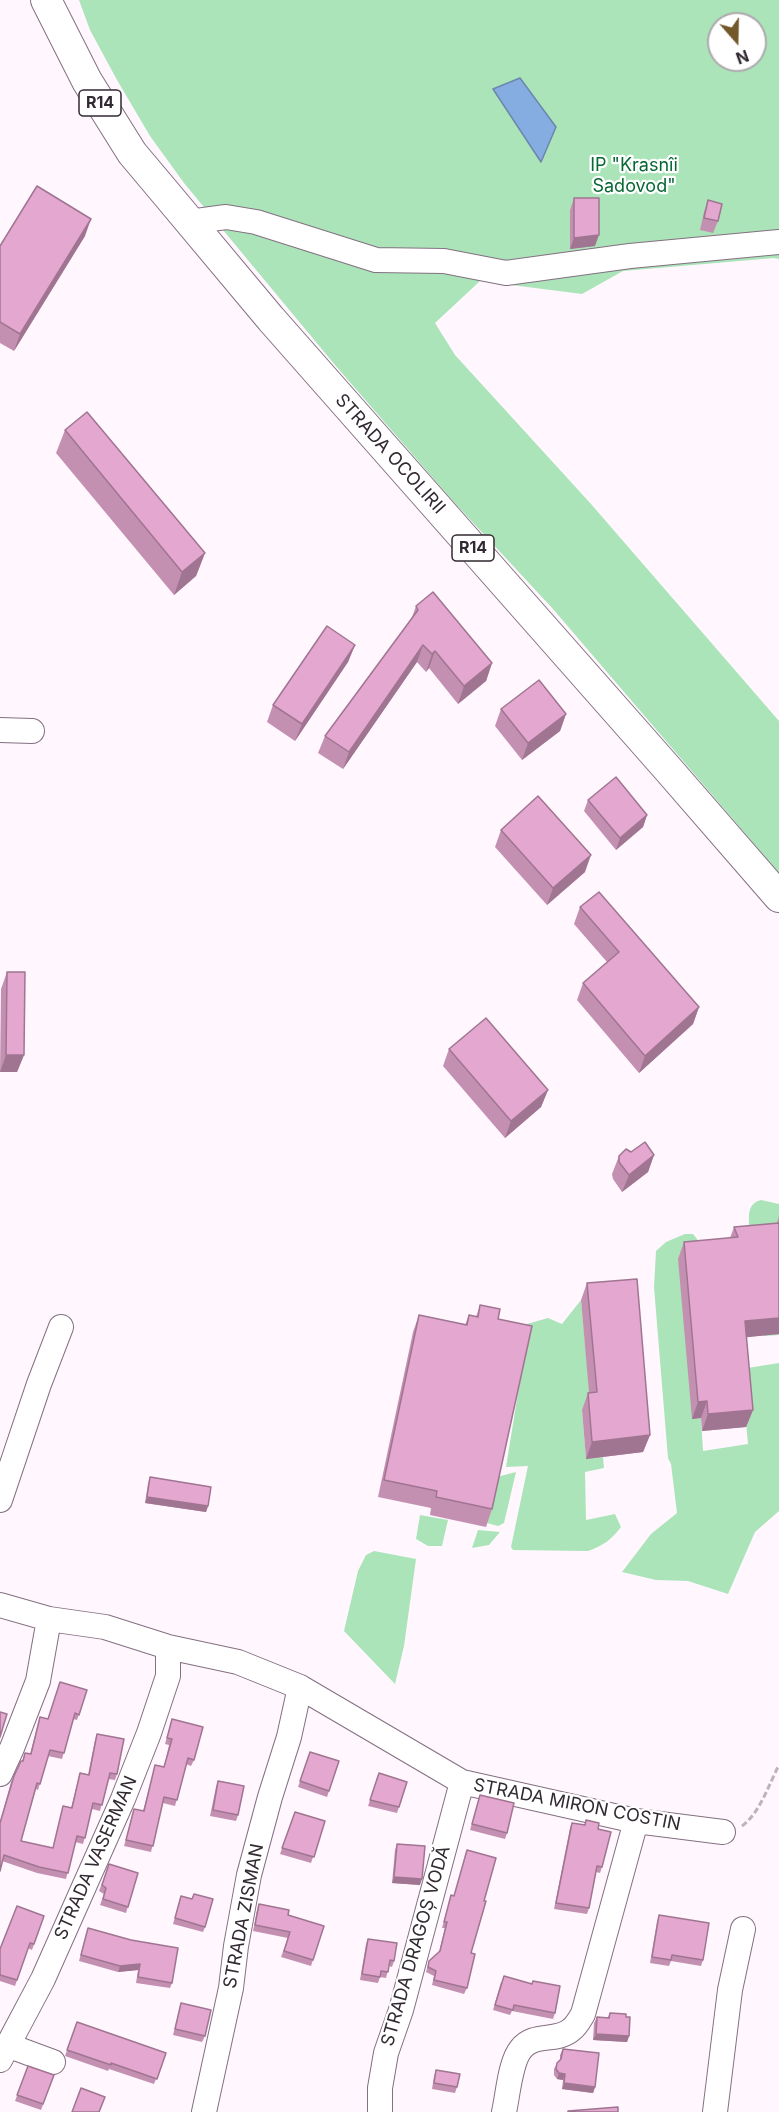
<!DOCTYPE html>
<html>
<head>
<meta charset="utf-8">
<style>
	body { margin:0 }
	#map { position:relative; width:779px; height:2112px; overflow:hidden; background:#fff6fe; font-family:Inter,sans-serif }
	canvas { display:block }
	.north { position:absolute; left:707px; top:12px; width:60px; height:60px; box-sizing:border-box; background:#fff; border:2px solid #adaaad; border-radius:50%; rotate:160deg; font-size:16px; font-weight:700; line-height:24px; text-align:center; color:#322a32 }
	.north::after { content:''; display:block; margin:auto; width:21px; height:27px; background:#73582a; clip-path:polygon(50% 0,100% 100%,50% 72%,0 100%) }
</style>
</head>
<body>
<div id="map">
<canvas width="779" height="2112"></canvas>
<div class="north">N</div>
</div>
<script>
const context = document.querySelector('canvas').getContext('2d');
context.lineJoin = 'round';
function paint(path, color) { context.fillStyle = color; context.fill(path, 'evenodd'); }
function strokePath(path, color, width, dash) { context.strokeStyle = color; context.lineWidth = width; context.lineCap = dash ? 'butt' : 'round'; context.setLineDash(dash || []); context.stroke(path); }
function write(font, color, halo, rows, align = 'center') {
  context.font = font + ' Inter,sans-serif'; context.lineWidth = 4.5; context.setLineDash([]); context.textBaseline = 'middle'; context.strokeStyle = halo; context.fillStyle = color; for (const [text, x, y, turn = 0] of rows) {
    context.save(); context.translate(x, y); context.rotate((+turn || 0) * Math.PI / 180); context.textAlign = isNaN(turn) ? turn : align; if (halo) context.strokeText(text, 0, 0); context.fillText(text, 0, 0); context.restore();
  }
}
paint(new Path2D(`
	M79,0H779V259L774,258L623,271L582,294L480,281L435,323L455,355L591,504L779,721V873L553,609L452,500L335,365L184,183L150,136L117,80L90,30ZM719,24H755V60H719Z
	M761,1200L779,1204V1335L764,1336L756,1242H751C750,1226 743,1204 761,1200Z
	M685,1234H693L697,1239L699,1257L692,1419L701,1418L703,1451L748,1444L741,1369L779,1363V1511L755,1532L728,1594L688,1581L656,1580L622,1572L651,1534L677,1513L671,1464L668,1458L654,1287L656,1251L666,1242Z
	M581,1300L591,1409L582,1410L586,1458L603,1457L604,1468L585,1472L586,1520L615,1514L621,1527C612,1539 603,1546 588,1551L513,1550L511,1547L528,1466L506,1467L526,1344L507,1339L527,1324L548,1318L562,1324Z
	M516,1472L504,1523L498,1526L487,1523L497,1477Z
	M420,1515L448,1520L442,1546H428L416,1539Z
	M478,1530L500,1532L489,1545L472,1548Z
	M374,1551L416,1559L404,1646L395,1684L344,1631L358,1571L366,1555Z`), '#abe4b9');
const water = new Path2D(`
	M520,78L556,127L541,162L493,89Z`);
paint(water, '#86ade1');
strokePath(water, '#6d86ac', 1.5);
const minor = new Path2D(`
	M189,222L226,217L256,222L376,260L444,261L506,273L630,256L779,242
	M0,730L32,731
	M0,1500L39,1384L61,1327
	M0,1605L49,1619L105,1627L168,1647L238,1662L300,1687L462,1782L636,1821L723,1832
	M0,1774L12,1748L38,1681L49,1619
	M7,2045L53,2062
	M0,2060L43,1979L123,1799L149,1733L168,1676V1647
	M204,2112L231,1988L236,1946L249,1875L270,1797L289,1737L300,1687
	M380,2112V2088L386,2053L401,2010L462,1782
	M504,2112C508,2095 510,2062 521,2049C534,2032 557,2043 572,2029C577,2025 580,2019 583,2014L636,1821
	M715,2112L730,1990L743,1929`);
const major = new Path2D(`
	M46,0L87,81L132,153L169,197L271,319L667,768L779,897`);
strokePath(minor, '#837081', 26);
strokePath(major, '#837081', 32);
strokePath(new Path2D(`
	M742,1826C760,1813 769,1784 779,1765`), '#bcb3bb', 3, [6, 3]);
strokePath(minor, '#fff', 24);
strokePath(major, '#fff', 30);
paint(new Path2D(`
	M574,198L595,246L570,249V210Z
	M708,200L718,221L713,233L700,230L704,212Z
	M85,236L14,351L0,343V246Z
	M65,430L205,553L196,576L174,595L56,453Z
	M416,606L492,663L486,681L458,704L429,668L426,672L417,662L343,769L318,753L325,736L411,620Z
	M355,645L348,662L295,741L267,722L273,705Z
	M501,709L566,714L560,731L522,760L495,726Z
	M588,800L647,815L643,827L616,850L584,811Z
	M501,830L585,872L547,905L495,847Z
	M580,907L699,1007L693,1024L639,1073L577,1000L583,983L607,962L574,924Z
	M7,972L24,1055L17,1072H0L1,989Z
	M449,1049L548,1090L541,1107L505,1138L443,1066Z
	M631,1152L654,1155L648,1172L622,1192L613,1179L612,1174L619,1156Z
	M779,1216V1334L746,1337L753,1410L746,1427L702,1431L701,1418L692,1419L678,1259L684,1242L730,1238L734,1227L777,1223Z
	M587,1283L650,1435L643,1452L586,1459L582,1410L588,1393H589L581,1300Z
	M480,1305L498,1319L492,1509L486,1527L430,1515L431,1508L378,1497L413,1332L419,1315L465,1325L469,1315L476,1317Z
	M150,1477L208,1506L206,1512L145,1503L148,1483Z
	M87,1690L77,1720L73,1719L62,1759L48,1756L38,1790L36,1789L21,1841L53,1848L63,1806L71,1808L80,1773L88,1775L95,1740L97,1734L117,1774L115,1780L108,1779L100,1811L92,1809L83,1844L75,1842L66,1879L37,1873L2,1861L0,1871V1822L11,1782L22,1761L25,1753L30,1754L40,1717L48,1719Z
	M172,1719L194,1760L191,1766L186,1764L175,1806L163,1803L151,1852L124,1846L134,1809L143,1811L155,1765L164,1767L169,1745L165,1744Z
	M310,1752L339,1761L327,1797L298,1787Z
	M379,1773L407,1782L397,1813L368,1806Z
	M218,1781L238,1815L236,1821L210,1816L216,1787Z
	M480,1795L507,1833L505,1839L470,1830Z
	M295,1812L325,1821L311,1863L280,1854Z
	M586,1820L598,1829L602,1867L600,1873L596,1872L589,1908L587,1914L554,1909L570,1828L572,1823L585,1825Z
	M397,1844L420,1885L392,1883L395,1850Z
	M467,1850L484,1901L471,1953L467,1988L464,1994L432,1985L434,1976L426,1972L429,1961L439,1952L445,1928H442L451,1895L454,1896Z
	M109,1864L138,1873L126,1913L100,1905L104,1894L99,1891Z
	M181,1896L205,1927L203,1932L173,1924Z
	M259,1904L288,1915L324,1926L311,1966L281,1957L288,1938L253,1931L257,1910Z
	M659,1915L703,1960L701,1966L671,1961L669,1966L650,1963L657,1921Z
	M44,1916L32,1950L28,1948L15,1986L0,1981V1949Z
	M86,1934L172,1983L170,1988L136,1983L138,1970L118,1972L79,1961Z
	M368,1939L394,1961L392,1967L389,1966L386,1978L380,1977L378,1983L360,1980L366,1944Z
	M501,1982L555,2013L553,2019L512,2011L510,2015L493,2010Z
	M181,2003L205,2036L202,2042L173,2035Z
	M610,2013L629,2036L627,2042L593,2040L594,2023L597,2017H608Z
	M77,2022L166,2053L154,2084L109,2069L108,2071L65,2056Z
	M563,2049L595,2087L593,2093L562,2089L563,2080L557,2079L554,2075V2069L557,2063L560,2061V2055Z
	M28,2066L54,2075L41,2110L15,2101Z
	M436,2070L457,2087L455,2093L432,2089L434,2076Z`), '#c490b2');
paint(new Path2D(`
	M91,219L85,236L14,351L20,334Z
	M599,235L595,246L570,249L574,238Z
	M205,553L196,576L174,595L182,572Z
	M355,645L348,662L295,741L302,724Z
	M423,645L417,662L343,769L349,752Z
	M435,651L429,668L426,672L432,654Z
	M492,663L486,681L458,704L464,686Z
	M566,714L560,731L522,760L528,743Z
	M647,815L643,827L616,850L620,838Z
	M591,855L585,872L547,905L553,888Z
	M699,1007L693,1024L639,1073L645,1056Z
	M6,1055H24L17,1072H0Z
	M548,1090L541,1107L505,1138L511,1121Z
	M654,1155L648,1172L622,1192L629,1175Z
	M779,1318V1334L739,1338L745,1321Z
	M707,1401L701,1418L692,1419L698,1402Z
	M753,1410L746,1427L702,1431L708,1414Z
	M650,1435L643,1452L586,1459L592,1442Z
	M147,1497L208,1506L206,1512L145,1503Z
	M394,1877L422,1879L420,1885L392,1883Z
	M140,1964L138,1970L118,1972L120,1966Z
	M596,2034L629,2036L627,2042L593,2040Z
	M559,2073L565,2074L563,2080L557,2079Z
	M564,2083L595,2087L593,2093L562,2089Z`), '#a07591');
const building = new Path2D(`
	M37,186L91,219L20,334L0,322V246Z
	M574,198H599V235L574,238Z
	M708,200L722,204L718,221L704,218Z
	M87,412L205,553L182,572L65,430Z
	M433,592L492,663L464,686L435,651L432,654L423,645L349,752L325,736L418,610L416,606Z
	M327,626L355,645L302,724L273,705Z
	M539,680L566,714L528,743L501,709Z
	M616,777L647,815L620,838L588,800Z
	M538,796L591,855L553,888L501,830Z
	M599,892L699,1007L645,1056L583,983L619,952L580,907Z
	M7,972H25L24,1055H6Z
	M486,1018L548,1090L511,1121L449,1049Z
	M645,1142L654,1155L629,1175L619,1162V1156L626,1149L631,1152Z
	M779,1223V1318L745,1321L753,1410L708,1414L707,1401L698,1402L684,1242L738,1237L734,1227Z
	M637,1279L650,1435L592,1442L588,1393L597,1392L587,1283Z
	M480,1305L500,1309L498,1319L532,1326L492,1509L436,1497L437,1491L384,1480L419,1315L467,1325L469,1315L478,1317Z
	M150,1477L211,1487L208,1506L147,1497Z
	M60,1682L87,1690L79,1715L75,1713L64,1753L50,1750L40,1784L37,1783L21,1841L53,1848L63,1806L72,1808L80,1773L89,1775L97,1734L124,1739L117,1774L110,1773L102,1805L93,1803L85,1838L77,1836L68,1873L39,1867L4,1855L0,1871V1823L14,1776L21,1761H23L25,1753L31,1754L40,1717L48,1719Z
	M0,1712L7,1714L0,1737Z
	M172,1719L203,1727L194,1760L188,1758L177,1800L164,1797L153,1846L126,1840L134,1809L144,1811L155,1765L164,1767L172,1739L167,1738Z
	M310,1752L339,1761L329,1791L300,1781Z
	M379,1773L407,1782L399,1807L370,1800Z
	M218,1781L244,1786L238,1815L213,1810Z
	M480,1795L514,1803L507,1833L472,1824Z
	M295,1812L325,1821L314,1857L282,1848Z
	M586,1820L599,1823L598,1829L611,1832L602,1867L597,1866L589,1908L556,1903L572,1823L585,1825Z
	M397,1844L425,1846L422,1879L394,1877Z
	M467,1850L496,1858L484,1901H486L471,1953L475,1954L467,1988L434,1980L436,1971L428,1967L429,1961L440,1951L447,1922H444L451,1895L454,1896Z
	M109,1864L138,1873L128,1907L103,1899L106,1888L102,1885Z
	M194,1894L213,1899L205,1927L175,1918L181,1896L192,1899Z
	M259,1904L289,1910L288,1915L324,1926L313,1960L284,1951L290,1932L255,1925Z
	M17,1906L44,1916L34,1944L30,1943L17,1980L0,1975V1949Z
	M659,1915L709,1923L703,1960L672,1955L671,1960L652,1957Z
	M88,1928L131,1940L178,1948L172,1983L138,1977L140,1964L120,1966L81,1955Z
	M368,1939L397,1943L394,1961L390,1960L388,1972L381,1971L380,1977L362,1974Z
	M504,1976L532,1984L533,1981L560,1986L555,2013L514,2005L513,2010L495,2005Z
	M181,2003L211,2010L205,2036L175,2029Z
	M610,2013L626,2014V2017H630L629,2036L596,2034L597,2017L609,2018Z
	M77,2022L166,2053L157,2079L111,2063V2065L67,2050Z
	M563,2049L599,2053L595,2087L564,2083L565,2074L559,2073L556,2069L557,2063L561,2059Z
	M28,2066L54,2075L43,2104L17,2095Z
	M436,2070L460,2074L457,2087L434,2083Z
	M81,2088L105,2097L99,2112H72Z
	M618,2107V2112H568V2111Z`);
paint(building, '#e4a7cf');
strokePath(building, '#a07591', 1.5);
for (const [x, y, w] of [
	[100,103,42],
	[473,548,42]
]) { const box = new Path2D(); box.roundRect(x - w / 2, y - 13, w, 26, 4.5); context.fillStyle = '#fff'; context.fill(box); strokePath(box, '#322a32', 1.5); }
write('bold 16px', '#322a32', null, [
	["R14",100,103],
	["R14",473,548]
]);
write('18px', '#076833', '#fff', [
	["IP \"Krasnîi",634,166],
	["Sadovod\"",634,187]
]);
write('18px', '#322a32', '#fff', [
	["STRADA OCOLIRII",390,454,48],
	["STRADA MIRON COSTIN",577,1805,11],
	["STRADA VASERMAN",96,1858,-66],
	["STRADA ZISMAN",244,1916,-79],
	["STRADA DRAGOȘ VODĂ",416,1946,-74]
]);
</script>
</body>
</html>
